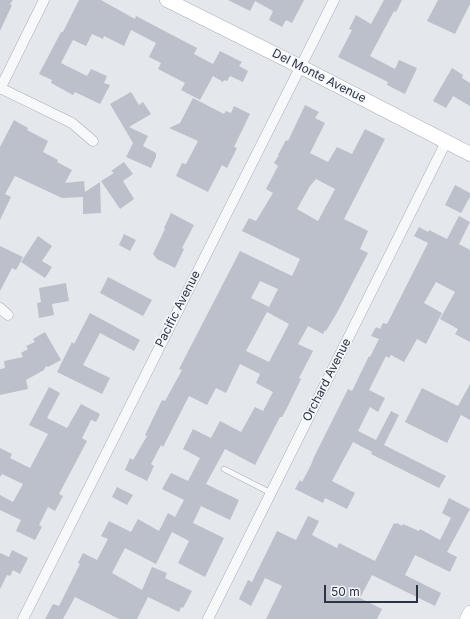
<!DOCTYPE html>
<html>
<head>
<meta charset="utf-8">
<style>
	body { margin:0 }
	#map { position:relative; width:470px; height:619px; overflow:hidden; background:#e4e7ec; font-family:Inter,sans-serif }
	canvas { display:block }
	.scale { position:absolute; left:324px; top:585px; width:94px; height:18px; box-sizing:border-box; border:2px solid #2b3445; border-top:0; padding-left:5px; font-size:12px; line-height:14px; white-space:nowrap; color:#2b3445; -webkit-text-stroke:3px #f4f6f9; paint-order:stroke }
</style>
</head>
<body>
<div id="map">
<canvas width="470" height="619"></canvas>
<div class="scale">50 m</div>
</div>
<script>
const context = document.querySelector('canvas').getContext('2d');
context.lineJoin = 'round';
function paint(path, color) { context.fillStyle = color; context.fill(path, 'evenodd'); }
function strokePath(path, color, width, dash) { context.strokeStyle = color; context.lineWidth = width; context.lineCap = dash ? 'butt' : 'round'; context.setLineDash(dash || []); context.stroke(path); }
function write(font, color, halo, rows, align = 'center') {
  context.font = font + ' Inter,sans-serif'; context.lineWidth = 3.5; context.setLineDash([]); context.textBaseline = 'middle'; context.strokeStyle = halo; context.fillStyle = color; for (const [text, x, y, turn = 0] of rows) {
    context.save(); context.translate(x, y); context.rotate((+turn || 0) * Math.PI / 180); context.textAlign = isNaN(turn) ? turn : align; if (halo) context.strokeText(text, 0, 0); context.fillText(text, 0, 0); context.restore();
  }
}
paint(new Path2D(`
	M0,0H13L10,4L12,5L0,31Z
	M79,0H101L135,19L136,16L197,48L194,54L213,64L220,51L242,62L239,66L248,71L243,82L230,76L227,81L224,80L223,82L213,76L200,100L181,90L185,83L158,69L161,63L149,57L156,43L131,30L124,46L104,36L103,39L92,34L86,46L73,40L61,63L87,76L91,69L107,76L104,83L110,85L100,104L75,92L73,95L51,83L52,80L39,74L61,32H63Z
	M228,0H304L292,23L286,20L282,27L269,20L273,11L255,1L250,11Z
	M384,0H402L396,12L394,11L370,56L395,69L399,60L417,68L405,94L387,85L388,82L338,57L352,30L349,29L356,15L371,24Z
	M438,0H470V4L455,34L427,21Z
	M452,68L463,75L462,78L470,83V106L453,96L446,108L433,101Z
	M131,92L139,105L143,102L151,114L129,127L148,136L143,146L156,153V157L151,168L126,157L133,143L110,104Z
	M193,98L224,114L226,111L231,113L234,106L250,114L234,147L237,148L227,168L222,165L208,192L176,176L182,163L186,164L198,141L169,128L180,123Z
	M305,105L319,112L315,118L325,123L310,153L328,162L337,147L352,154L365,129L385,139L344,219L368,231L360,249L368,253L338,311L326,331L325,330L323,334L308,326L298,344L313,351L299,378L301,379L287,408L282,417H280L255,465L225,449L206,484L239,500L230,520L201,506L193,523L224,538L205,577L178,563L189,541L172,532L156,564L125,548L112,573L142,590L152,567L167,573L165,578L192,591L183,608L181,607L179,612L148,597L137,619H119L75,597L63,619H45L53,604L59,606L80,564L78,563L83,553L97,560L108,539L101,536L109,521L131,532L138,519L159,531L168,513L175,517L184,500L162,489L171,473L188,481L200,458L183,449L193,429L211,438L220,421L241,432L255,407L263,411L273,392L256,383L260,374L240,364L226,393L216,388L207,405L189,396L163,447L161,445L151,464L154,466L147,481L125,470L130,458L133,460L147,436L145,435L162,400L165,401L182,370L179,369L240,251L292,276L300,259L242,231L249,218L256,221L273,193L266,189L278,166L274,163L279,155H278L286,140L288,141ZM316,179L335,189L318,221L297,209L310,186ZM260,281L278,289L269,307L251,298ZM267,312L289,324L269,362L246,351Z
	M14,120L28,128L27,130L48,141L43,152L58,160L57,162L72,170L65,183L84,181L85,192L100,182L101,213L83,214V197L62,198L15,176L5,194L11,197L0,220V147Z
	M124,162L133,174L123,181L134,199L120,209L101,181L114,173L111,171Z
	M455,185L470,193V197L461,213L445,205Z
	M171,213L194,225L182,248L184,249L175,268L157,259L153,254L165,229L164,228Z
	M459,216L470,222L459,244L470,250V342L455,334L458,329L440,319L455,292L436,282L424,303L442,313L426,344L417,339L404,362L391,355L389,358L386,356L369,390L385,398L378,412L370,407L358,431L376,440L391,411L399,415L384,445L446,476L439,488L371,454L372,452L353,442L332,481L355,493L347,509L325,498L323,503L295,489L300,480L302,482L311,465L314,457L348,389L352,391L369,356L370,357L379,339L371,336L376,327L380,329L383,323L387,324L428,243L414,236L419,227L428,232L429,230L447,239Z
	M124,234L136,240L130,251L119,245Z
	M38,236L52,246L42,261L52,267L45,278L21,262Z
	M0,246L23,257L16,270L12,268L0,291Z
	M108,277L152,300L143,316L100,293Z
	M66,283L69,301L52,304L54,315L39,318L37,303L41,302L39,288Z
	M90,313L140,340L134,351L100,333L83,365L110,378L102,394L57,372L72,342L74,344Z
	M45,332L61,360L48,367L46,366L44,370L26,380L28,389L0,395V369L5,368L4,361L23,357L21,353L28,349L26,346L35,342L33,339Z
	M470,384V420L461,415L447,443L405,422L422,388L458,406Z
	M49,387L60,393L47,418L67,428L81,404L100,414L96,422L91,420L82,438L87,441L59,494L63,496L55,511L48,507L39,525L42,527L35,540L16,531L21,520L0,510V495L13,502L23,484L2,474L0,477V448L12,454L10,458L30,468L48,434L29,425Z
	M117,487L133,495L127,505L112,497Z
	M449,498L470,509L447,552L457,557L450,572L415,555L405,575L441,593L435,606L372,575L360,598L382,609L377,619H266L282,586L265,578L251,606L239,599L248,580L252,582L277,531L296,540L308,516L319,521L312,535L337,548L339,543L375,561L394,523L396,524L397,523L402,526L403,524L419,531L420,529L440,540L451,518L442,513Z
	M12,550L28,558L20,574L13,570L10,576L7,575L0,589V553L9,557Z`), '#bbc0ca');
const lane = new Path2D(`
	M224,469L271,493`);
const street = new Path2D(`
	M0,88L72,123L93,141
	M0,89L44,0
	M0,308L8,315
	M23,619L334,0
	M208,619L446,142`);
const secondary = new Path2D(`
	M167,0L311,72L470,154
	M467,619L470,613`);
strokePath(lane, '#a9aeb7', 6);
strokePath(street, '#a9aeb7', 11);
strokePath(secondary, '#a9aeb7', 15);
strokePath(lane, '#f7f8fa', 5);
strokePath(street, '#f7f8fa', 10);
strokePath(secondary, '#fff', 14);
write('12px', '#2b3445', '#f4f6f9', [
	["Del Monte Avenue",319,76,27],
	["Pacific Avenue",178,309,-63],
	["Orchard Avenue",327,380,-63]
]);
</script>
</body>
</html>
